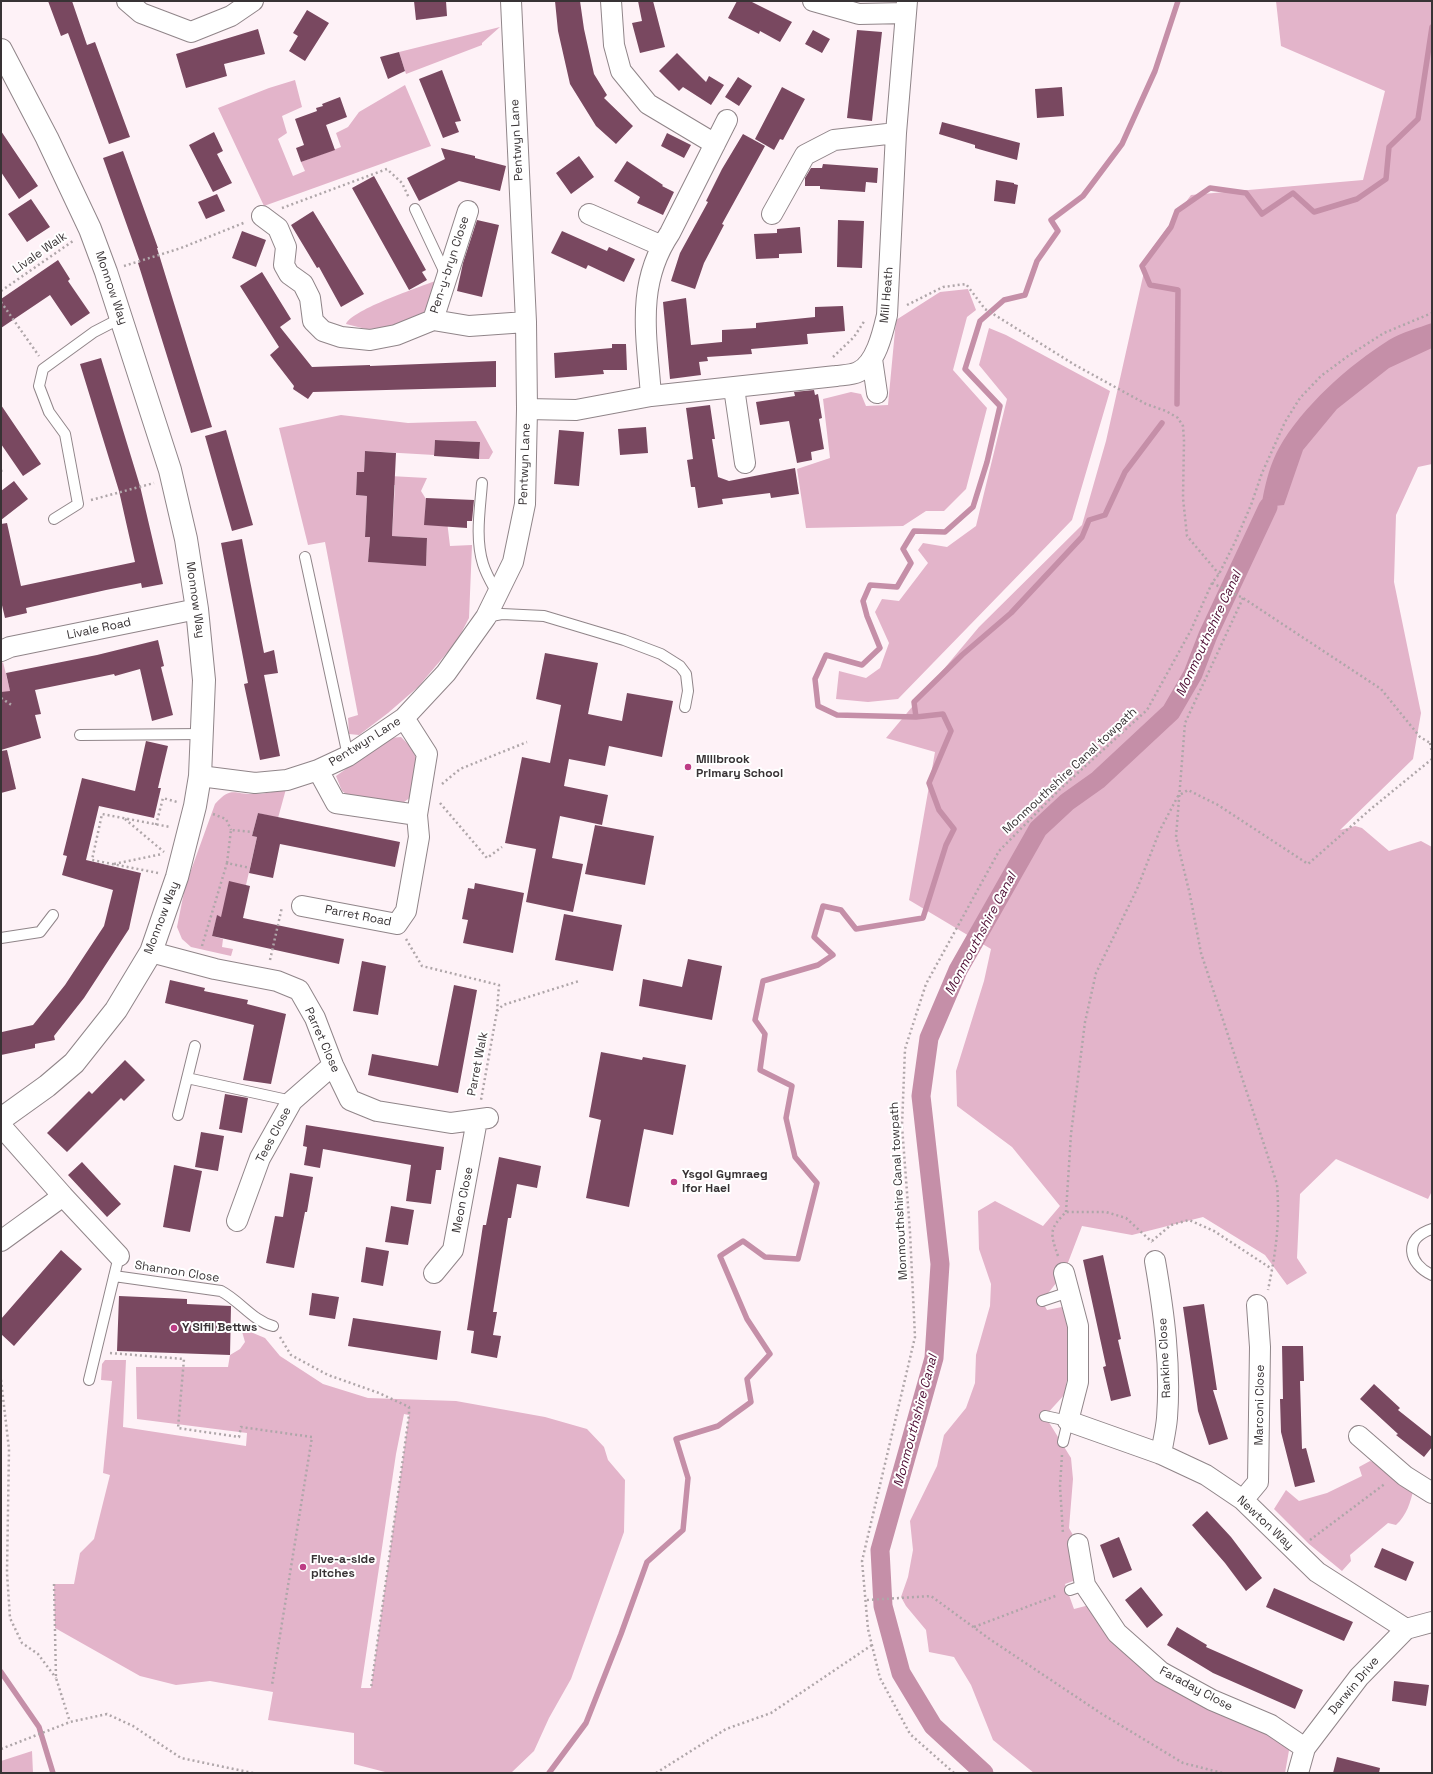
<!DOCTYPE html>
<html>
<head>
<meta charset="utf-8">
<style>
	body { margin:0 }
	#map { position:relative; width:1433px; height:1774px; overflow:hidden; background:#fef2f7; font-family:"Space Grotesk",sans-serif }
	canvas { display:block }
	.frame { position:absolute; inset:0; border:2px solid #383335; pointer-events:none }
</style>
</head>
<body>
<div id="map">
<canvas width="1433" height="1774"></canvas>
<div class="frame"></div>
</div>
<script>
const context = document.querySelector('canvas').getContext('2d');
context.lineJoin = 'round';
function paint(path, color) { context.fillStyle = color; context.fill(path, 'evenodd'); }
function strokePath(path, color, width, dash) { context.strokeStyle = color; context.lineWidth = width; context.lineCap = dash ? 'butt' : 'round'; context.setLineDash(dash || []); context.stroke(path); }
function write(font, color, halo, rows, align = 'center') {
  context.font = font + ' "Space Grotesk",sans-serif'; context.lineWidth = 4; context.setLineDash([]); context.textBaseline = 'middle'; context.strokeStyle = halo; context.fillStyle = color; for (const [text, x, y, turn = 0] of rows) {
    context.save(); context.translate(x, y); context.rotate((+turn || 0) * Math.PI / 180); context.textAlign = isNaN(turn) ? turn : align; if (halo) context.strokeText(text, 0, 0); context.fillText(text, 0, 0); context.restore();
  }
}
paint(new Path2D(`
	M1276,1H1432V464L1418,467L1396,515L1394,582L1421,713L1413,759L1340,830L1355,826L1362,828L1389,851L1421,841L1432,847V1191L1428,1199L1336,1159L1300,1194L1297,1258L1307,1273L1287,1285L1265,1255L1203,1217L1132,1235L1082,1226L1064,1273L1042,1301L1047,1310L1062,1307L1069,1327V1366L1065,1394L1045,1416L1071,1458L1073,1479L1069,1528L1078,1544L1084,1577L1065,1584L1074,1609L1097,1603L1161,1672L1291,1739L1285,1773H1034L993,1740L971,1685L954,1657L929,1652L926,1630L906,1606L901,1597L908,1577L913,1550L910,1521L937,1466L944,1435L966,1408L975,1383L976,1355L990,1306L991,1284L979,1249L978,1211L995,1201L1043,1226L1060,1206L1012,1147L957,1106L956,1071L984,981L991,949L909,900L935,752L886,738L979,627L1082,525L1106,441L1148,254L1191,195L1363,180L1385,91L1281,46Z
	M500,27L482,43V45L406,74L399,52Z
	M295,80L302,107L282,116L287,133L278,139L293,176L305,171L301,162L341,147L336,133L348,127L359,112L405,85L431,146L264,206L218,108L269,88Z
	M438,280L429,306L422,315L394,328L366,329L346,324C353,309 420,287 438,280Z
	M968,289L976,310L967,317L953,370L987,408L966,489L944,511H926L903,526L806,528L797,469L830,458L823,399L851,392L861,394L866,406L888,405L896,320L940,292Z
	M989,328L1006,335L1110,391L1072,520L898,699L868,702L836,699L839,671L866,678L880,668L889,643L875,612L882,599L899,601L928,563L918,550L923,543L947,547L976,526L1007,399L979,365Z
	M341,415L408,423L476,421L493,452L489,459H479L480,442L435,440L434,455L365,451L364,472H357L356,495L367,496L365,537H370L368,562L426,565L427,538L392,536L395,485H390V476L427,478L421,491L426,499L425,520L447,521L450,546L472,545L469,618L457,641L418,687L388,713L359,735L349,734L348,718L358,715L325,542L308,545L279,428Z
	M3,662L17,719L1,723V664Z
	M401,737L410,746L418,761L411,797L404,802L353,799L342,791L336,776L390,738Z
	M286,789L278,818L258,813L252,836L257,837L246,885L221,917L217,916L212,936L223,939L222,947L233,949L231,956L191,947L182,939L177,927L185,887L215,804C232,785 234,795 255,794C265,794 276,791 286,789Z
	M241,1328L265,1338L280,1356L323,1384L368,1398L456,1401L545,1417L587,1429L604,1447L608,1460L625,1480L624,1532L571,1679L549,1718L534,1751L511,1773H389L354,1764V1733L268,1720L273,1692L210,1681L176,1685L140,1676L55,1628L54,1584H74L80,1553L94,1539L110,1475L103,1473L112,1381L101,1380L102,1364L105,1360H126L123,1427L246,1446L247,1433L137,1419L136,1367H228L230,1355L240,1349L245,1342ZM404,1414L409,1415L371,1688H361L396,1454Z
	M1370,1461L1379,1464L1414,1488C1410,1503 1407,1515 1396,1525L1388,1523L1350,1555L1351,1561L1342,1571L1309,1544L1274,1509L1286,1490L1299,1501L1327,1493L1362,1476L1359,1467Z
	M32,1751L33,1773H1V1761Z`), '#e3b4ca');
paint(new Path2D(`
	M1432,323V348L1389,368L1337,409L1303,450L1284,505L1274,506L1257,531C1262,504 1265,473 1279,448C1302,407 1349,365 1389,340C1402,332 1418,328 1432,323Z`), '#c58fa8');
strokePath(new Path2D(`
	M1177,404L1178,290L1150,285L1142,266L1171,227L1177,211L1210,188L1246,193L1262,214L1293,193L1314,212L1357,199L1386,179L1389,147L1418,119L1432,27
	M916,717L837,715L818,706L815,679L826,655L862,665L880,648L867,616L863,601L870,585L897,587L911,563L903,549L914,531L945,532L973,507L987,462L1000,406L965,369L980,321L1004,300L1025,295L1037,261L1058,231L1051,220L1083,196L1122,144L1155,71L1178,1
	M1,1672L39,1727L53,1773
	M549,1773L586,1723L621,1634L647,1562L683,1530L688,1478L676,1439L718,1426L751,1402L747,1379L770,1354L747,1319L720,1256L743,1241L765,1257L798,1259L817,1183L795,1157L786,1118L792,1086L760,1070L765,1034L755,1020L763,981L818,965L833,955L814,937L823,906L841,910L856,929L923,918L946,845L954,829L939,810L929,783L951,731L943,714L916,717L914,702L962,655L1011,613L1082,537L1089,520L1105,515L1125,472L1162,423`), '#c58fa8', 5.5);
strokePath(new Path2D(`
	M984,1773L933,1726L901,1673L883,1606L880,1550L934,1358L940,1264L921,1096L929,1038L958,970L1038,829L1067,802L1098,780L1171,712L1193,674L1208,635L1268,507`), '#c58fa8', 19);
paint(new Path2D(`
	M48,1H72L87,45L95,42L130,137L109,144L68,33L61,36Z
	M414,1H446L447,16L416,20Z
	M555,1H580L584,29L594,74L607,95L604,98L633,126L616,144L596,126L570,84L558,31Z
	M638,1H653L665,47L640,53L632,23L642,21Z
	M737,1H750L792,22L780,42L760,31L759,34L728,18Z
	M307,10L329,23L305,61L289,51L298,36L293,33Z
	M258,29L265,54L224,64L227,76L186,88L176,54Z
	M813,30L830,39L822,53L805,44Z
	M857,30L882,32L872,121L847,118Z
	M399,52L405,71L388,79L380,57Z
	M677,53L706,82L709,76L724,85L711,105L683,87L679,91L659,71Z
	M442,70L461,121L455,122L459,132L443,138L419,79Z
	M738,77L752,86L739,106L725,97Z
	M782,87L805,99L783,140L780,139L774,150L755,139Z
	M1062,87L1064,116L1037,118L1035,89Z
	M340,97L347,117L326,125L335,150L301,162L296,148L304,145L295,119L317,111L316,108L323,106L322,104Z
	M942,122L1020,143L1017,160L975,148V145L939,134Z
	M1,131L38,186L19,199L1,172Z
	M214,132L223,151L217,154L232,183L213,192L189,145Z
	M667,133L691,145L684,158L661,146Z
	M743,134L765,146L722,224L724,225L704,263L695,289L671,281L680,253L708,202L706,201L722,169Z
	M441,148L475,156V158L506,166L500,191L459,181L419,201L407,178L445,159Z
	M123,151L158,248H157L212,427L191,433L138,263L140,262L103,158Z
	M579,156L594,177L571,194L556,173Z
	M627,161L663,185L662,186L674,192L663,215L637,203L640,197L614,181Z
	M823,164L878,168L877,183L866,182L865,192L820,189V186H805V178L811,168H822Z
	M374,176L426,270L422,272L427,280L409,290L352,188Z
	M996,180L1014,183V184L1018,185L1015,204L994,201Z
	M217,194L225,211L206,219L198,202Z
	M31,199L50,227L27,242L8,214Z
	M313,211L364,294L341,307L319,267L317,268L291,225Z
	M477,220L499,225L482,297L457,291L463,263Z
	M838,220L864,221L862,268L837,267Z
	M800,227L802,253L779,254V258L756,259L754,234L777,233V229Z
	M242,231L266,240L256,267L232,258Z
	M562,231L607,251L609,247L635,259L624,282L588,265L586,269L551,253Z
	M58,260L70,279L68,281L90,313L71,326L50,295L1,328V299Z
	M262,272L291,319L280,327L312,367L370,365V366L496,361V387L313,392L308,399L293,389L294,386L270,355L279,347L240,286Z
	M686,298L691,345L722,342V330L756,328V323L815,317V307L843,306L845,331L807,334L808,344L751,349L752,354L707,357L708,361L699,362L701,375L670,379L663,302Z
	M612,344H626L627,370H603L604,374L555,378L554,353L612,348Z
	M101,358L140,486L163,584L142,588L141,583L106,590L26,608L27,613L5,618L1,601V524L7,523L21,586L135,562L119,491L80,364Z
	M814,390L815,395L818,394L822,418L819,419L824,449L811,452L812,460L797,463L789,421L760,425L756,402L795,396L794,392Z
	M1,405L41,464L23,476L1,444Z
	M710,405L715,439H712L718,477L729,481L795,468L799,494L771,498L770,493L722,499L723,504L698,508L695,487H691L687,460L693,459L686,408Z
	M646,427L648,453L620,455L618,429Z
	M226,430L253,525L232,531L205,436Z
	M559,430L584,432L579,486L554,484Z
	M435,440L480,442L479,459L434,456Z
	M365,451L396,453L392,536L427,538L426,566L368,562L370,537H365L367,496L356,495L357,472H364Z
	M14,481L28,499L1,520V491Z
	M426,498L474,500L472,521H467V528L424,525Z
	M242,539L264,653L274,650L278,673L264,675L280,756L260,760L244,684L248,683L221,543Z
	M158,640L164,666L161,667L173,715L152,721L140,669L115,676L114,674L35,690L41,714L35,715L41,738L1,750V692L10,691L6,673L97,655Z
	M545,653L598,663L588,714L622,721L627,693L673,701L662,757L609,746L605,766L569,759L564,786L608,795L602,825L560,816L552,858L583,864L573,912L526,902L536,849L505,843L522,757L550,763L561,705L536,699Z
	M146,741L168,746L158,788H161L154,818L99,806L86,860L141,873L129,929L84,998L54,1036L55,1040L35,1044V1048L1,1055L2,1032L33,1025L65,985L104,926L113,890L62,875L67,856L63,855L82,778L135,791Z
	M7,750L16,789L1,793V751Z
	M258,813L400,842L395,867L280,844L273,878L249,873L257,837L252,836Z
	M595,825L654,836L645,885L585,874Z
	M229,881L250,886L243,918L344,939L339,964L212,936L217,915L221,917Z
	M475,883L524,893L513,953L463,943L468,920L462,919L468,888L474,889Z
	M564,914L622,925L613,971L555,960Z
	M688,959L722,966L712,1020L639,1006L643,979L682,987Z
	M362,961L386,966L378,1015L353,1011Z
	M170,980L205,988L204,991L248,1000L247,1004L286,1014L271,1084L243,1080L254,1025L165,1003Z
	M454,985L477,990L458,1093L368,1075L372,1054L438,1066Z
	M601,1052L642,1060L643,1057L686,1065L673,1135L644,1129L629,1207L586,1198L601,1120L589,1117Z
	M125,1060L145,1080L124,1101L121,1098L67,1152L47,1133L89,1091L92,1094Z
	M225,1094L248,1098L242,1133L219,1129Z
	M306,1125L444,1147L441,1170H436L431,1204L406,1201L411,1165L323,1149L320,1168L304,1165L307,1147L303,1146Z
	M201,1132L224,1136L218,1171L195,1167Z
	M499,1157L541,1166L537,1188L517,1184L511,1218H508L493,1312H497L493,1335L501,1336L497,1358L471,1353L474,1331L467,1330L483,1225H486Z
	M82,1162L121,1204L107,1217L68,1175Z
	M174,1165L202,1171L190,1232L163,1227Z
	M290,1173L313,1177L307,1212H305L294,1268L266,1263L275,1216L283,1217Z
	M391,1206L414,1210L408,1245L385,1242Z
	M366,1247L389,1251L383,1286L361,1282Z
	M61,1250L82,1269L14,1346L1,1334V1319Z
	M1103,1255L1121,1339L1118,1340L1131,1396L1111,1401L1103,1367L1106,1366L1083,1260Z
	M312,1293L339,1297L335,1319L309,1315Z
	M119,1296L187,1299V1304L231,1306L230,1355L117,1351Z
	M1204,1304L1217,1390H1213L1228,1439L1209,1445L1198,1411L1183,1307Z
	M353,1318L441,1331L437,1360L348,1346Z
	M1282,1346H1303L1304,1381H1300L1302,1449L1306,1448L1315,1482L1295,1487L1281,1432L1280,1399H1283Z
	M1374,1384L1400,1408L1398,1410L1432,1437V1447L1424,1457L1396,1435L1398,1434L1360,1399Z
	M1207,1511L1231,1537L1262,1578L1246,1591L1225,1563L1192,1525Z
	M1119,1537L1132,1570L1113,1578L1100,1545Z
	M1382,1548L1414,1562L1406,1581L1374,1567Z
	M1141,1587L1163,1615L1147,1628L1125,1600Z
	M1274,1588L1353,1622L1344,1641L1266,1607Z
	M1177,1627L1207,1645L1206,1647L1303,1690L1295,1709L1213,1673L1167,1645Z
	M1394,1681L1429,1685L1426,1706L1392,1701Z
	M1337,1757L1380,1768L1379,1773H1333Z`), '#794860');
const lane = new Path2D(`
	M415,209L446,275
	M482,483C480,510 475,538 483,564C486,574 492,584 497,593
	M54,519L78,504L65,434L49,412L39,386L43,369L94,332L121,318
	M305,557L348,756
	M486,617L502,614L544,616L624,640L661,654L680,666L686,674L688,691L685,707
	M80,735L203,734
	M1,938L40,932L53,915
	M187,1078L292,1101
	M178,1115L195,1046
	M1432,1229C1403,1238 1408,1264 1432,1275
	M114,1276L221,1291C240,1301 253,1321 273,1326
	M1042,1301L1069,1292
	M89,1380L119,1256
	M1045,1416L1068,1421L1063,1442
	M1070,1590L1085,1585`);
const street = new Path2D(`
	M127,1L141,13L191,32L231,16L253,1
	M611,1L614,45L621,71L648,104L715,144
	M813,1L859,14L906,13
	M589,214L662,246
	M772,214L805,155L834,140L896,133
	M262,216L278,228L286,247L284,265L289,274L303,284L310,298L313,321L323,331L341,337L370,340L396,335L433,320L469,326L526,322
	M433,320L468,211
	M872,359L877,393
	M734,388L745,463
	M651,396C647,337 635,285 670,233L727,120
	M527,409L576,410L651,396L836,376C843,375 852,375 858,372C876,364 883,332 887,315L896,133L907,1
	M1,651L10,647L197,609
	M318,770L336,803L417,815
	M200,776L255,783L287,780L318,770L348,756L404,718L446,673L486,617L513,562L525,504L527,409L526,322L511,1
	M302,906L397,924L406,911L419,837L417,815L427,754L404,718
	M151,952L215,969L277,981L299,990L315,1018L333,1065L350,1100L377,1111L451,1123L488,1118
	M1,1126L63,1196L119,1256
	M237,1221L260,1158L292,1101L333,1065
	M1,1241L63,1196
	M1155,1261C1164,1313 1171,1365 1167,1418C1166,1430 1163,1442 1161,1454
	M434,1273L453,1250L477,1120
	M1064,1273L1078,1326V1382L1068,1421L1161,1454L1206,1475L1243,1500L1317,1572L1406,1629
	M1359,1436L1405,1476L1432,1493
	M1243,1500L1258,1482L1260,1347L1257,1305
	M1078,1544L1085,1585L1117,1633L1161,1672L1212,1700L1271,1725L1305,1748
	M1298,1773L1305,1748L1359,1677L1406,1629L1432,1622`);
const secondary = new Path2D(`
	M1,50L47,138L90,229L106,272L170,470L186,539L197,609L204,680L200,776L195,806L177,877L151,952L116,1010L74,1063L47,1086L1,1119`);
strokePath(lane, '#908589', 12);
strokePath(street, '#908589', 22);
strokePath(secondary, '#908589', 24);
strokePath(new Path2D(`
	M282,208L387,169L402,183L409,198
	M124,266L181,248L246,222
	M1,291L73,241
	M1,302L39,356
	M907,305L943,287L966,284L985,309L990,312L1075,365L1146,404L1166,411L1178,418L1183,426L1184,441L1183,498L1187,536L1219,574
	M833,357L854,337L865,320
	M1,470L2,473L1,474
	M91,500L154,483
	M1212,583L1243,598L1381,689L1420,737L1432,744
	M1243,598L1185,723L1176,837L1190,895L1201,953L1277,1184C1280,1224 1276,1251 1268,1290
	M1,698L13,706
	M1430,743L1432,753
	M442,784L460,769L527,742
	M440,803L487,858L502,847
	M213,814L226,819L231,830
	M125,819L164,852
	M156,825L163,798L177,802
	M227,863L231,830L253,832
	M114,864L162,854
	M158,873L92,860L102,814L170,827
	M406,939L422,966L499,985L497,1011L481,1100
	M202,946L227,863L250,868
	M270,960L282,907
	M497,1011L503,1005L579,981
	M1066,1212L1071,1134L1085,1022L1096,973L1137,889L1160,830L1178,796L1188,790L1218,805L1308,864L1372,808L1432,759
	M1152,1241L1171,1225L1189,1220L1214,1231L1272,1269
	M1058,1256C1050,1233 1049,1229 1066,1212H1106L1126,1218L1152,1242
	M280,1337L291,1355L328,1375L379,1393L409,1407V1415L371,1688
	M110,1353L184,1359L178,1428L239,1437L241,1427L312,1437L272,1685
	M1,1380L9,1449L7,1573L10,1618L22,1643L38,1654L56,1678
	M1062,1455L1060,1486L1063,1534
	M1310,1540L1386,1483
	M54,1584L56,1678L70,1722
	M867,1600L931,1596L991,1640L1102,1714L1183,1763L1222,1773
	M974,1627L1058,1595
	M1,1749L70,1722L107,1714L133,1726L181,1758L253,1773
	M656,1773L726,1729L771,1713L872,1645
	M954,1773L910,1734L880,1678L868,1629L862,1561L915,1337L910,1232L902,1126L905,1049L926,984L999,851L1059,790L1147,710L1191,630L1212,583L1219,574L1235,542L1251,505L1262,473L1285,422L1300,398L1321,376L1348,356L1384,333L1432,313`), '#afa6a9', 2.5, [2, 3]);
strokePath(lane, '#fff', 10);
strokePath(street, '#fff', 20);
strokePath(secondary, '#fff', 22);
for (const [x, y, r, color] of [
	[688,767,4,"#bd3c85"],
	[674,1182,4,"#bd3c85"],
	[174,1328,4,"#bd3c85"],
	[303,1567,4,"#bd3c85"]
]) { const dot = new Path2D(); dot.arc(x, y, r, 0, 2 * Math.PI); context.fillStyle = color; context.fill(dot); strokePath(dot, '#fff', 1.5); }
write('12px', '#383335', '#fff', [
	["Pentwyn Lane",517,140,-93],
	["Livale Walk",40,253,-35],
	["Pen-y-bryn Close",450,265,-72],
	["Monnow Way",111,288,71],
	["Mill Heath",887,295,-85],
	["Pentwyn Lane",525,464,-88],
	["Monnow Way",195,600,82],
	["Livale Road",99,629,-12],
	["Pentwyn Lane",365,742,-32],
	["Monmouthshire Canal towpath",1070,771,-43],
	["Parret Road",358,916,11],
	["Monnow Way",162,918,-69],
	["Parret Close",322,1040,66],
	["Parret Walk",478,1064,-79],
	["Tees Close",274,1135,-62],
	["Monmouthshire Canal towpath",899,1191,-93],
	["Meon Close",463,1200,-79],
	["Shannon Close",177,1272,9],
	["Rankine Close",1165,1358,-93],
	["Marconi Close",1260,1405,-89],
	["Newton Way",1265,1523,43],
	["Darwin Drive",1354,1686,-50],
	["Faraday Close",1196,1689,28]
]);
write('bold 12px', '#383335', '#fff', [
	["Millbrook",696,760],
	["Primary School",696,774],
	["Ysgol Gymraeg",682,1175],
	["Ifor Hael",682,1189],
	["Y Sifil Bettws",182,1328],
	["Five-a-side",311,1560],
	["pitches",311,1574]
], 'left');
write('italic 13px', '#4e0d33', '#fff', [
	["Monmouthshire Canal",1209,634,-65],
	["Monmouthshire Canal",981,934,-62],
	["Monmouthshire Canal",916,1421,-75]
]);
</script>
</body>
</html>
